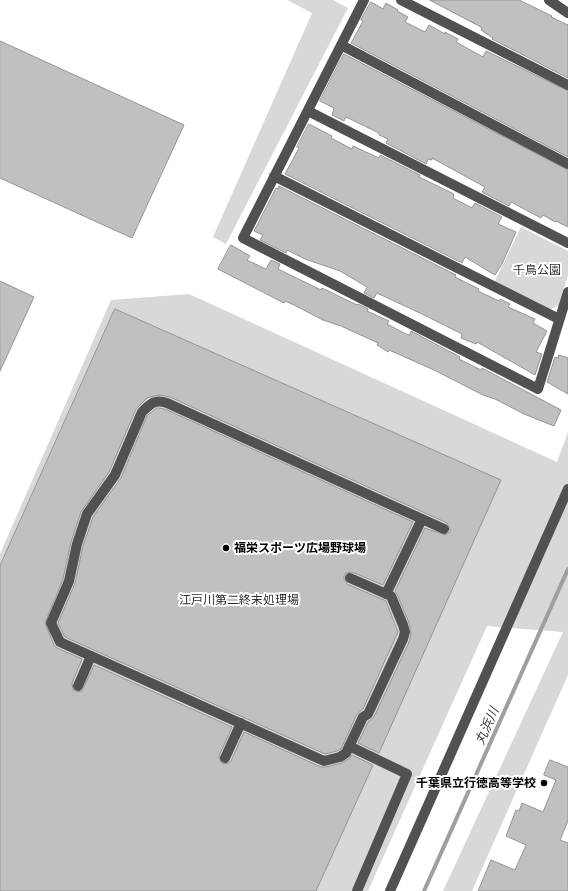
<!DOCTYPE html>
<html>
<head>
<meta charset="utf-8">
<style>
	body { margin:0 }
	canvas { display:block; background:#fff }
</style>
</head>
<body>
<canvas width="568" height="891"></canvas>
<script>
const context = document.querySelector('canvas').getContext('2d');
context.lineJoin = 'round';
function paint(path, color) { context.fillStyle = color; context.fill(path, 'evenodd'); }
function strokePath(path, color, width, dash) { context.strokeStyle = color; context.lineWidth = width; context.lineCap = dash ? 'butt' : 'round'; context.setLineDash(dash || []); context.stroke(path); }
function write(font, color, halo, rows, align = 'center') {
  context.font = font + ' Lato,"Noto Sans JP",sans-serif'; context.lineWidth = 4; context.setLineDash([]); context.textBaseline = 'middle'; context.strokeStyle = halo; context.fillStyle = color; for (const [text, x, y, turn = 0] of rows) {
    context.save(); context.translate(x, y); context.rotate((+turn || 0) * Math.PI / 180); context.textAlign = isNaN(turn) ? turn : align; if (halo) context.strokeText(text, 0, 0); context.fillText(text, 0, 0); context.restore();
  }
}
paint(new Path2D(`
	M287,0H333L348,8L226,244L213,237L312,13Z
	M521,227L568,251V275L559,305L550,310L494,283Z
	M189,294L557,462L568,432V675L472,891H443L563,632L487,626L368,891H0V554L111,300Z`), '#d8d8d8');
strokePath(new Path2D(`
	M424,891L568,569`), '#9f9f9f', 4);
const building = new Path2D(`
	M430,0H519L552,16L551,17L568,25V78L492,39L493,38L481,30L482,28Z
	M371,2L383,9L386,3L398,10L397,11L408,17L405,22L425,32L429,25L445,34V32L458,39L456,42L483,57L486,51L568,91V157L351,43L363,21L361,20Z
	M0,41L184,125L132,238L0,178Z
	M344,54L568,170V227L556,221L555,222L543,215L541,218L511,202L509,206L482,192L485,187L432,158V160L428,159L426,164L386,143L388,139L379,135V133L346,117L344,121L332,115L334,108L320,101Z
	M309,124L332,136L331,138L352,149L353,146L379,158L380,155L420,175L419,177L454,194L453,198L472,208L475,203L502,217L498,224L516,232L502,264L495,275L465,257L462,263L285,174L299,148L297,147Z
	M279,186L456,275L455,277L479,289L478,291L499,301L500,299L510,304L508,307L535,319L533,323L547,331L536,352L542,354L535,375L477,342L476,344L461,338L462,334L422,314L377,293L374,298L364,293L367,287L340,271L305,259L287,250L286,253L260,240L263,235L254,231L276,188L278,189Z
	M231,245L250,256L247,260L266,269L271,260L280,264L278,269L321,290L322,288L357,305L358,304L368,309L367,311L389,321L387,324L406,334L410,335L411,331L460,357L459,359L481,370L482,368L561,410L554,426L524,414L495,399L483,395L434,370L389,350L388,352L377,345L378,343L341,326L323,320L294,305L285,301L284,303L218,269Z
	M0,281L34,297L0,371Z
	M115,309L501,480L379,753L358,743L368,722L374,717L409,642L411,634L409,623L397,594L395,591L425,528L445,535L450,532V529L447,523L170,397L160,395L154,396L147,398L136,409L109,472L81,512L71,542L63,579L45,623L54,645L57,648L82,659L72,683L73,690L78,692L82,691L94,665L232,727L219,756L220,761L223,764L228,763L231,761L244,732L321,767H326L342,763L350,758L352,755L373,765L316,891H0V566Z
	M559,355L568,358V394L547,382L555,357L558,358Z
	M157,408L165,409L413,522L383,585L352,572L346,573L344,576V579L347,584L386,601L398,632L363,709L357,714L341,749L337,751L325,754L65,637L58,623L75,583L83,546L93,517L121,478L147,416Z
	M550,760L568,767V821L560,840L568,843V891H478L491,860L515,870L526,845L506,836L516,810L519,811L522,803L543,812L556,780L544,775Z`);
paint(building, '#c0c0c0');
strokePath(building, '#959595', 1);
strokePath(new Path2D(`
	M364,0L243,238L538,389L568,292
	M401,0L568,85
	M549,0L568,13
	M341,45L568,164
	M308,111L568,243
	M274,176L559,319
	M350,578L391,596L403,625L405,632L403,639L368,714L363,717L346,753L340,757L324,761L60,642L51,623L69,581L77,544L87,514L115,475L142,412C151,403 155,399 167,403L444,529
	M386,594L422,519
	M78,686L91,656
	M349,746L407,774L357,891
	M225,758L241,723
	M390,891L568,489`), '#515151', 10);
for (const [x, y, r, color] of [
	[226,548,4,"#000"],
	[544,783,4,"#000"]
]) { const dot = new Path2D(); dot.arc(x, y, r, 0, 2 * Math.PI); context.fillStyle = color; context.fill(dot); strokePath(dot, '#fff', 1.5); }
write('12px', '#2f2f2f', '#fff', [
	["千鳥公園",537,270],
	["江戸川第二終末処理場",239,600]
]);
write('bold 12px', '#000', '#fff', [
	["福栄スポーツ広場野球場",234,548],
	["千葉県立行徳高等学校",536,783,"right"]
], 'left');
write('italic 13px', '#404040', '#fff', [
	["丸浜川",487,726,-66]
]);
</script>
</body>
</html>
